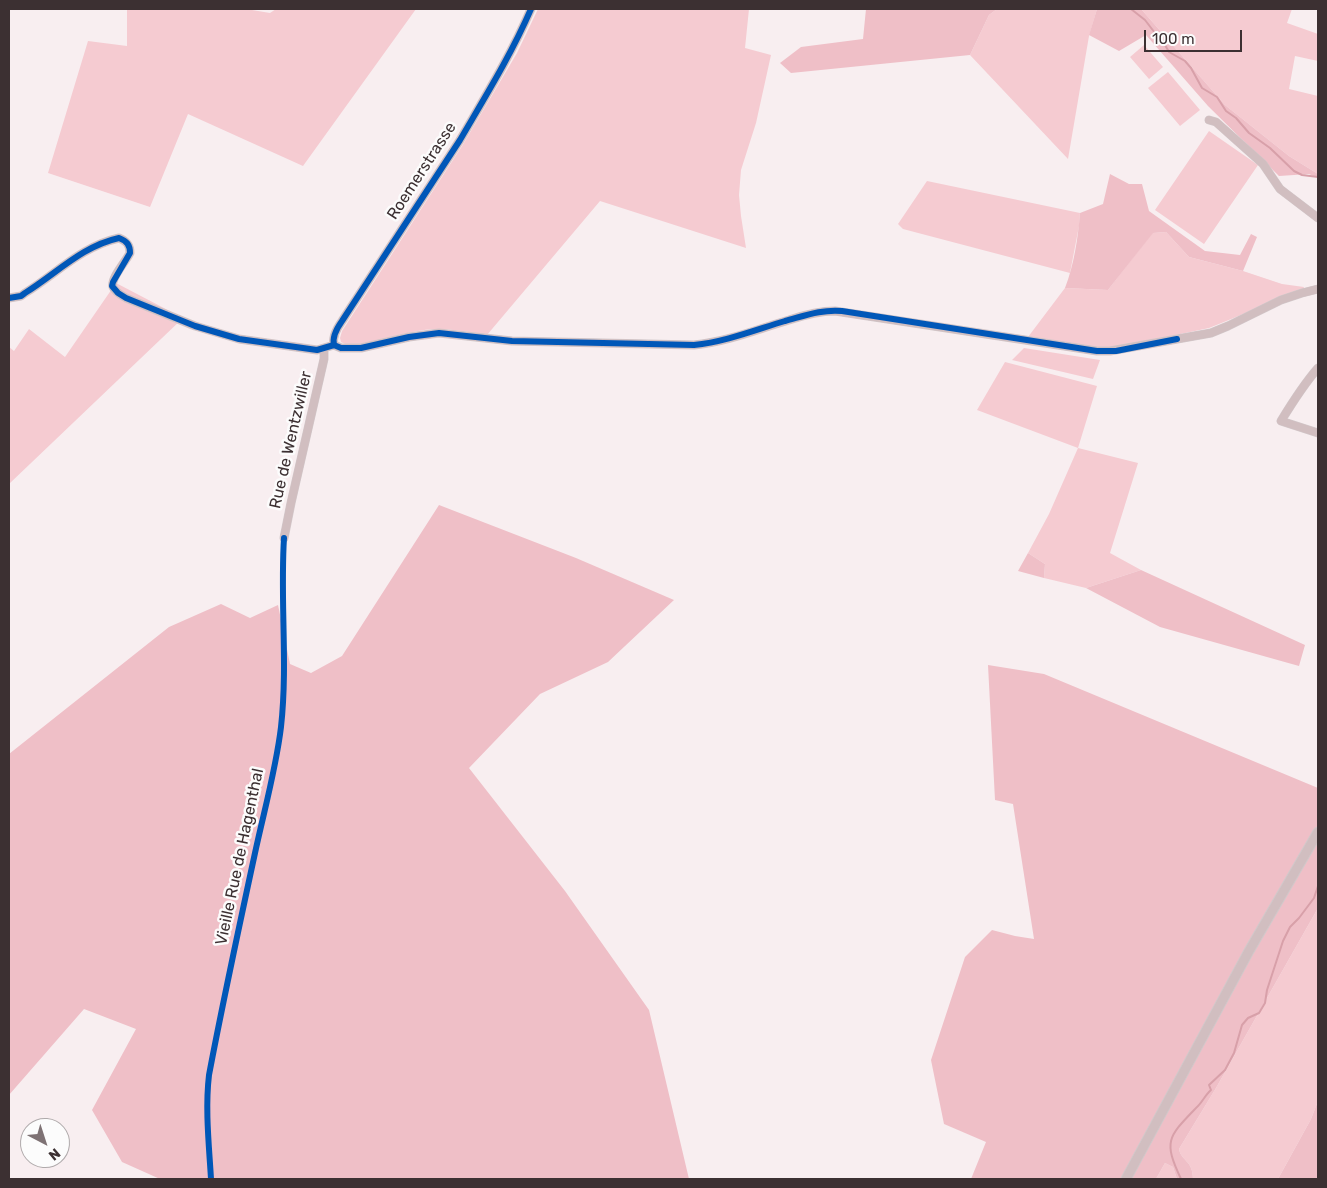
<!DOCTYPE html>
<html>
<head>
<meta charset="utf-8">
<style>
	body { margin:0 }
	#map { position:relative; width:1327px; height:1188px; overflow:hidden; background:#f8eef0; font-family:Rubik,sans-serif }
	canvas { display:block }
	.frame { position:absolute; inset:0; border:10px solid #3c3032; pointer-events:none }
	.north { position:absolute; left:20px; top:1118px; width:50px; height:50px; box-sizing:border-box; background:#fcfcfc; border:1px solid #afaaab; border-radius:50%; rotate:140deg; font-size:14px; font-weight:700; line-height:20px; text-align:center; color:#3c3032 }
	.north::after { content:''; display:block; margin:auto; width:18px; height:22px; background:#7e7274; clip-path:polygon(50% 0,100% 100%,50% 72%,0 100%) }
	.scale { position:absolute; left:1144px; top:30px; width:98px; height:22px; box-sizing:border-box; border:2px solid #3c3032; border-top:0; padding-left:6px; font-size:15px; line-height:18px; white-space:nowrap; color:#3c3032; -webkit-text-stroke:4px #fcfcfc; paint-order:stroke }
</style>
</head>
<body>
<div id="map">
<canvas width="1327" height="1188"></canvas>
<div class="frame"></div>
<div class="north">N</div>
<div class="scale">100 m</div>
</div>
<script>
const context = document.querySelector('canvas').getContext('2d');
context.lineJoin = 'round';
function paint(path, color) { context.fillStyle = color; context.fill(path, 'evenodd'); }
function strokePath(path, color, width, dash) { context.strokeStyle = color; context.lineWidth = width; context.lineCap = dash ? 'butt' : 'round'; context.setLineDash(dash || []); context.stroke(path); }
function write(font, color, halo, rows, align = 'center') {
  context.font = font + ' Rubik,sans-serif'; context.lineWidth = 5; context.setLineDash([]); context.textBaseline = 'middle'; context.strokeStyle = halo; context.fillStyle = color; for (const [text, x, y, turn = 0] of rows) {
    context.save(); context.translate(x, y); context.rotate((+turn || 0) * Math.PI / 180); context.textAlign = isNaN(turn) ? turn : align; if (halo) context.strokeText(text, 0, 0); context.fillText(text, 0, 0); context.restore();
  }
}
paint(new Path2D(`
	M127,9H246L270,13L276,9H416L303,166L188,114L150,207L48,173L88,41L127,46Z
	M538,9H749L745,48L771,55L756,123L741,170L739,195L741,216L746,248L600,201L487,335C470,332 453,329 436,329C408,330 382,341 354,346L345,344L341,342L340,338L342,331L462,146L517,53Z
	M997,9H1097L1089,36L1068,159L970,55L989,15Z
	M1142,9H1292L1287,23L1318,34V61L1295,56L1289,89L1318,96V174L1289,156L1225,105L1142,10Z
	M1144,45L1163,67L1149,79L1130,57Z
	M1168,72L1200,110L1180,126L1148,88Z
	M1209,131L1258,165L1204,244L1155,210Z
	M927,181L1080,213L1079,226L1070,273L903,229L898,224Z
	M1166,232L1189,257L1243,271L1282,284L1304,287L1303,290L1209,328L1105,350L1028,337L1065,288L1108,290L1152,233Z
	M116,283L183,318L9,484V347L14,351L29,329L65,357Z
	M1024,348L1100,360L1093,379L1012,360Z
	M1005,362L1097,386L1078,448L1138,463L1110,553L1141,570L1086,588L1044,578L1045,564L1028,553L1049,514L1078,448L977,410Z
	M1318,908V1101L1311,1119L1278,1179H1193C1193,1160 1181,1161 1179,1149L1216,1088Z
	M1165,1163L1173,1167L1177,1179H1156Z`), '#f5cbd1');
paint(new Path2D(`
	M866,9H997L989,15L970,55L791,73L780,63L801,47L863,39Z
	M1097,9H1142V10L1225,105L1289,156L1318,174V178L1309,174L1279,176L1208,106L1146,35L1119,51L1089,35Z
	M1110,174L1129,184H1142L1149,211L1205,251L1240,255L1251,234L1257,237L1243,271L1189,257L1166,232L1153,233L1108,290L1065,288C1074,265 1078,238 1080,213L1103,204Z
	M439,505L576,558L674,600L608,662L540,694L469,768L565,891L649,1010L689,1179H160L122,1162L92,1110L136,1029L84,1009L9,1095V754L169,627L221,604L250,618L278,605L290,664L311,673L342,656Z
	M1028,553L1045,564L1044,578L1018,571Z
	M1141,570L1305,645L1299,666L1160,627L1086,588Z
	M988,665L1044,674L1318,788V908L1216,1088L1179,1149C1181,1161 1193,1160 1193,1179H1177L1173,1167L1165,1163L1156,1179H971L986,1142L944,1124L931,1060L965,957L992,930L1015,936L1034,939L1013,804L995,800Z
	M1318,1101V1179H1278L1311,1119Z`), '#efbfc7');
strokePath(new Path2D(`
	M1131,9L1145,20L1155,33L1161,38L1169,52L1185,61L1191,68L1202,88L1217,97L1226,111L1236,118L1249,133L1270,148L1294,171L1302,175L1318,177
	M1181,1179C1163,1141 1168,1137 1196,1108C1202,1103 1205,1095 1211,1090L1209,1085L1225,1070L1234,1053L1242,1025L1248,1018L1259,1013L1265,1003L1267,990L1283,941L1290,927L1299,918L1314,898L1318,886`), '#d8a0a9', 2);
const minor = new Path2D(`
	M1209,120L1216,122L1263,164L1280,189L1318,218
	M9,298L21,296L25,293C56,274 82,246 119,238C127,241 130,245 130,253C126,261 110,279 113,287C115,292 121,295 126,298L195,326L239,339L317,350L334,345L341,348H361L409,337L439,333L512,341L694,345C727,342 758,329 789,320C804,315 819,311 835,311L1097,351H1110L1211,333L1228,326L1281,300L1302,293L1318,289
	M334,345C332,337 337,328 342,321L460,140C485,97 511,55 531,9
	M1318,368C1304,384 1292,403 1281,421L1318,433
	M284,538L291,503L324,359V349`);
const tertiary = new Path2D(`
	M1126,1179L1249,951L1318,832`);
strokePath(minor, '#d2c9cb', 9);
strokePath(tertiary, '#d2c9cb', 11);
strokePath(minor, '#d1bec0', 8);
strokePath(tertiary, '#d1bec0', 9);
strokePath(new Path2D(`
	M9,298L21,296L25,293C56,274 82,246 119,238C127,241 130,245 130,253L113,282L112,286L118,293L126,298L195,326L239,339L317,350L334,345L341,348H361L409,337L439,333L512,341L694,345C725,342 755,330 785,321C804,316 822,309 842,311L1097,351H1116L1177,339
	M334,345C332,337 337,328 342,321L460,140C485,97 511,55 531,9
	M211,1179C209,1145 205,1109 209,1075C223,1001 239,927 255,853C264,811 276,769 281,727C288,664 280,601 284,538`), '#0057b8', 6);
write('16px', '#3c3032', '#fcfcfc', [
	["Roemerstrasse",422,171,-57],
	["Rue de Wentzwiller",291,440,-77],
	["Vieille Rue de Hagenthal",240,857,-78]
]);
</script>
</body>
</html>
